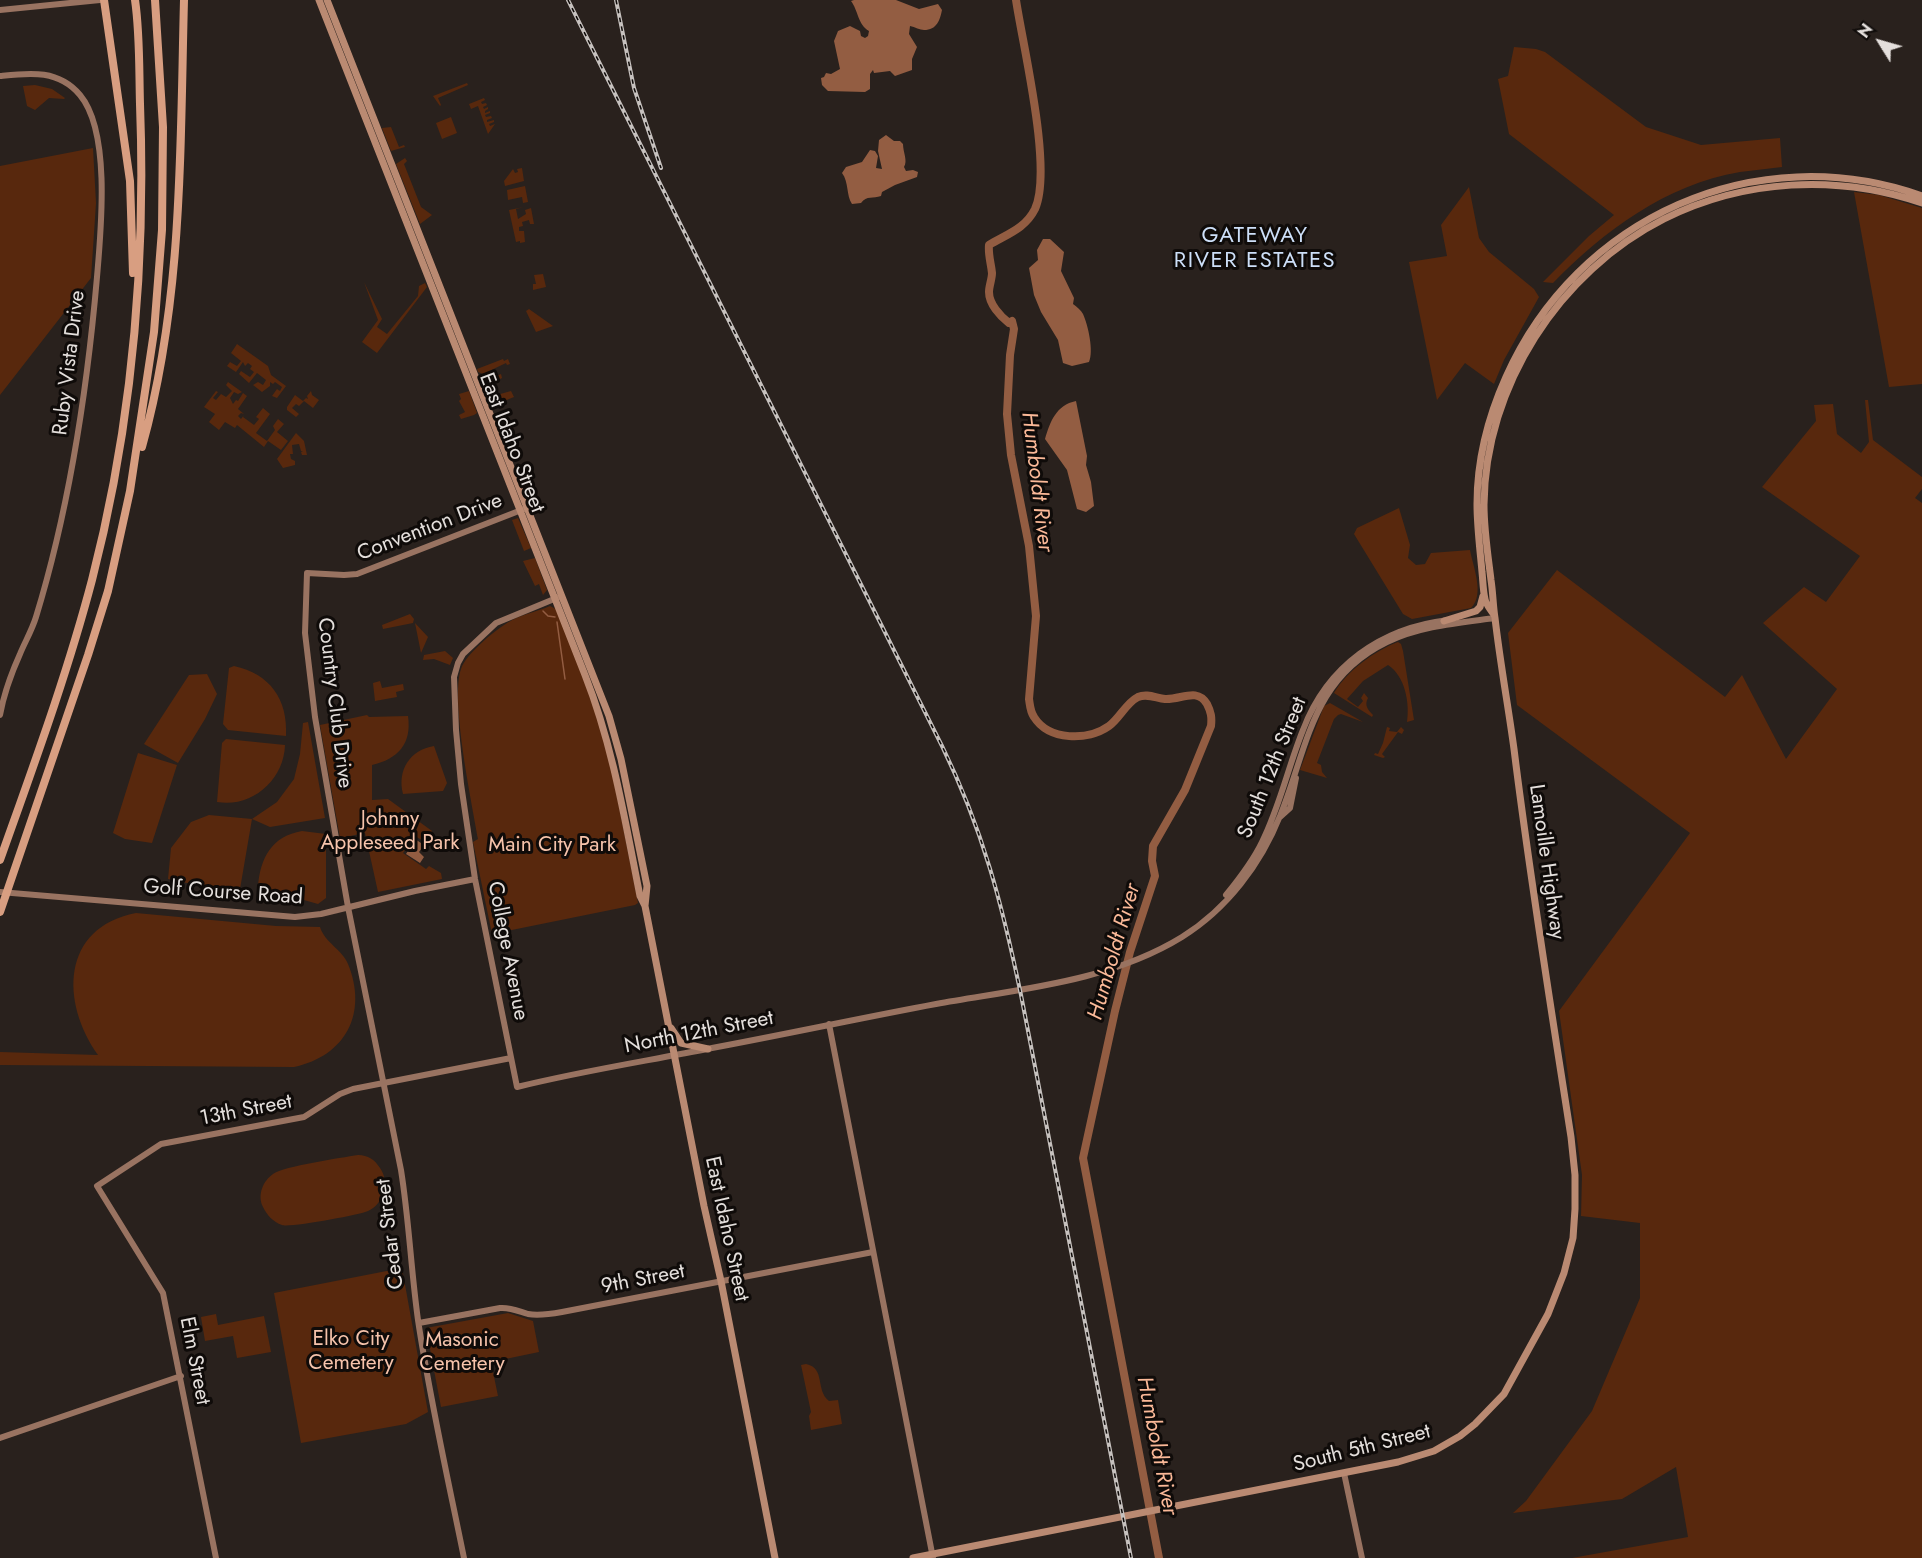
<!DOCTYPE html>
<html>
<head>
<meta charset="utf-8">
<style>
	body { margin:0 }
	#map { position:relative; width:1922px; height:1558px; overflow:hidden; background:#29211d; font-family:Jost,sans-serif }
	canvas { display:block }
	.north { position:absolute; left:1850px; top:12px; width:60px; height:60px; -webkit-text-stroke:4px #0f0b09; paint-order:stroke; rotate:307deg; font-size:16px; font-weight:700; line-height:24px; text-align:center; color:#e4dfdc }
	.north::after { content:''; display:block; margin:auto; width:21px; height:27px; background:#e4dfdc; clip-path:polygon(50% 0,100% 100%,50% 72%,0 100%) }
</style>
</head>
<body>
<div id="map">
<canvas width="1922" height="1558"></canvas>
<div class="north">N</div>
</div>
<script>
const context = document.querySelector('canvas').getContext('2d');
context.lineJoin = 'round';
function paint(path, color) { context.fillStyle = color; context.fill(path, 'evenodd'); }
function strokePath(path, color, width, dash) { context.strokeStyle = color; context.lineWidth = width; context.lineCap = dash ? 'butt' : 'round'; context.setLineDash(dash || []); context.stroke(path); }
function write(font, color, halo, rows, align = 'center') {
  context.font = font + ' Jost,sans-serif'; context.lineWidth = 6; context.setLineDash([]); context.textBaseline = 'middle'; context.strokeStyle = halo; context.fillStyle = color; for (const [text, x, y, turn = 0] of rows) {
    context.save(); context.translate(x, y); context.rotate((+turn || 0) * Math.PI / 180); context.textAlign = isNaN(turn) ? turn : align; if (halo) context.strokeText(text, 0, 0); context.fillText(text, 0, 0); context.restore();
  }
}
paint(new Path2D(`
	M1514,47L1536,49L1545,52L1646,127L1701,145L1780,138L1782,167C1768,169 1754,170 1740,172C1665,185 1604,231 1553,283L1543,282L1589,236L1614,215L1509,134L1498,79L1508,76Z
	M467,83L468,85L438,98L441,105L440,106L433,96Z
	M35,85L52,89L65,98L64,99L49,98L35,110L27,106L23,86Z
	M484,98L485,100L481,102L482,104L486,103L487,105L483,107L484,109L488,107V109L485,111V113L490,111V113L485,115L486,117L491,116L492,118L487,120V122L494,120V122L489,124L490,126L495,124L488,134L478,106L471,109L469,104Z
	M451,117L457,133L442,139L436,123Z
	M391,127L399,147L404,145L405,147L391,151L382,128Z
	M93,148L96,203L91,278L0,395V166Z
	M405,158L407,161L404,164L421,207L432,215L420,224L396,164Z
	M522,168L524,181L505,186L504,181L513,169L515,173L518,172L517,169Z
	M525,186L528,202L523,203L522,197L508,200L507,190Z
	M1469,187L1479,238L1489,252L1534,289L1539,297L1504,360L1494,384L1465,363L1437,400L1409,262L1447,256L1441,225Z
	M1854,192L1879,195L1922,208V384L1889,387Z
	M524,207L516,209L518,219L526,214L525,210L531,208L534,224H530L529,220L522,222L523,226L519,227V231H524L525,242L520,243V241L516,242L509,210Z
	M543,274L546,287L533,290V284H536L534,275Z
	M364,282L382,319L377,327L387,334L418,296L419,286L425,283L427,287L377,353L362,342L378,320Z
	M529,309L553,326L536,332L526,311Z
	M237,344L268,366L271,375L286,386L277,398L272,396L277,389L280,391L282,387L275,382L273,384L270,382V386L262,392L253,385L258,382L263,385L266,380L257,373L249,383L239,374L241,371L250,377L254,372L250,369L252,366L248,363L245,366L243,362L236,372L227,366L230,362L237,366L241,361L231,353Z
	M503,359L504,361L508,359L510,364L507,365L506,363L483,374L478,372L477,369Z
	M501,374L502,378L489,385L493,396L511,391L514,397L492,406L483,384L485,381Z
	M228,382L242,392L238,394L234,392L230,398L233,404L236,400L238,401L243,393L247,396L238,409L244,414L241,413L238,416L241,419L244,415L243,417L254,425L259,419L256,417L263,408L270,414L256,433L267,441L275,430L273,426L278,419L284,424L277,432L288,441L281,450L268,441L264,447L237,425L235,428L225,422L219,430L209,422L215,414L204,407L216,391L218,392L213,398L216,400L221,394L226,397L232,391L226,385Z
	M311,391L312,395L319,400L313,408L304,401L299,406L296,404L292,408L299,414L296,417L287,410V407L295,395L303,401L306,398L308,399L307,396Z
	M469,391L477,413L474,415L461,419L459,415L465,412L459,401L461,399L459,394Z
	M1865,400H1868L1873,440L1922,477V489L1915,498L1922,503V1558H1572L1688,1537L1676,1467L1622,1499L1513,1513L1526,1501L1592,1411L1640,1298V1223L1581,1216L1582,1175L1559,1011L1690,833L1517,705L1508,633L1557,570L1725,697L1742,675L1786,759L1837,689L1763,623L1804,587L1826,602L1860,556L1762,487L1816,421L1814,405L1833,404L1837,434L1861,453L1869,442Z
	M296,433L304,441L307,455H302L301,452L303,451H301L299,444L292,445L293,454H290L291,459L295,461V465L283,468L277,459Z
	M1399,508L1410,545L1408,558L1416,565L1425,564L1431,553L1470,550C1473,567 1485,594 1471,608L1412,619L1403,614L1354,534L1357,528Z
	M518,518L531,548L524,551L512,520Z
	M535,558L547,590L543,595L539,584L535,586L523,561Z
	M550,606L556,609L582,670L606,741L638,903L635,905L492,934L473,842L478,839C472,803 450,700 461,669C466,654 494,631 507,623C519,615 536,612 550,606Z
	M410,614L414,619L413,623L383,629L382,625Z
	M415,623L428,637L421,653Z
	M1398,642L1401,644L1403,651L1414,720L1407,722C1410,703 1405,676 1388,665L1363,681L1347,699L1358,707L1363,701L1361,698L1364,693L1368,698C1364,705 1368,710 1373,715L1372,717L1334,693C1347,671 1374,651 1398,642Z
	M445,651L453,658L450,665L434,659L423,660L424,655Z
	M234,666C270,674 288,699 286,736L228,730L223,724L229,668Z
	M207,674L217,694L205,719L178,763L144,744L189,675Z
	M380,681L382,688L403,684L404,690L396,692L397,697L375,701L373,683Z
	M1330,703L1363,722L1341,714L1338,715L1334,719L1317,763L1321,765L1322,772L1327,778L1300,770L1324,706Z
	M367,715L369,717L408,716C412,744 398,759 372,765V800L388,799L432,831L425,842L415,836L403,853L426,869L429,866L441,873L442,879L378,892L365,833L340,838L320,725Z
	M308,722L325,818L270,827L252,819L240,889L235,893L168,879L171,848L191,822L209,815L252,819L277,802L294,779L300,754L303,723Z
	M1387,727L1390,728L1389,731L1397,732L1401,727L1404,730L1402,734L1398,732L1382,754L1385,757L1383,758L1374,755L1375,753L1378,754L1383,743Z
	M226,739L285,745C284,780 252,808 217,802L222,743Z
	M434,746L447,783L443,791L403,794C397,770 410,750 434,746Z
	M138,753L177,765L152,843L125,839L113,833Z
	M302,831L326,834V898L318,904L258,887C260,858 272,836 302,831Z
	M136,913L276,926L320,927C325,943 342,949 348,964C368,1013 346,1056 294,1067L0,1065V1052L98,1055C61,1003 60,928 136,913Z
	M358,1155C368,1155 375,1160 380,1168C390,1182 384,1204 368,1211C359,1215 289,1228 282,1225C273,1222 267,1215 263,1207C257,1195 263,1181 273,1174C284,1166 341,1158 358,1155Z
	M402,1268L428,1412L406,1424L301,1443L274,1293Z
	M508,1313L533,1321L539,1352L491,1362L498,1396L441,1407L426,1328Z
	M216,1314L218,1325L264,1316L271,1352L237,1358L233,1336L205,1341L201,1317Z
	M806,1364C826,1368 815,1390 829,1401L838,1400L842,1424L811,1430L809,1416L811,1412L801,1365Z`), '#58280d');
paint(new Path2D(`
	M854,0H896L919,9L938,4L942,10C940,20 937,30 924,30C920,30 915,27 910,26L909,34L917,47L912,59V70L895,76L890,71L874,73L873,70L870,74V89L865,92L828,91L822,85L821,78L824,77L826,73L831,74L840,69L834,41L838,31L850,26L860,31L861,36L865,38L868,36L869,31C858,25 858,10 851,1Z
	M886,135L894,141H900L903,144C903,152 908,161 904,167L906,171L913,170L918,172L917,177L895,185L882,192L881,196C873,199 867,195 861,203L852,204C846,195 849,182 842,173L846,167L862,162L870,150L875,151L878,156L876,168L882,169L878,151L879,140Z
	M1043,239H1050L1064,252L1061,271L1074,298L1073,304C1077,307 1081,310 1083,314C1088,325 1094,351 1089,362L1072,366L1063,363L1058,340L1041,312L1034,295L1029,268L1038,260L1037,250Z
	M1076,401L1087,456L1086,465L1091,482L1094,506L1086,512L1077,509L1067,470L1045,439C1050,422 1056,405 1076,401Z
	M415,839L424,845L419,852L424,857L420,863L406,854Z`), '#935d42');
strokePath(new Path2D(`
	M543,611L548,616L555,617
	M557,622L565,679`), '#935d42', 1.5);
strokePath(new Path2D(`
	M1016,0C1023,47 1053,169 1035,209C1025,229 1007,234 989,245C988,255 991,263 992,273C992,279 989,286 989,292C989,304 1000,316 1009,323L1012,321L1014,329L1010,355L1007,414L1011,455L1029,546L1036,616L1029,699C1030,705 1030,711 1034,717C1049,741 1088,741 1109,726C1120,718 1126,703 1138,697C1147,693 1156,698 1165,699C1181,700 1197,687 1207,704C1211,712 1212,717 1211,726L1185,790L1153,846L1152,861L1155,876L1130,952L1115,1011L1083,1158L1159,1558`), '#935d42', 8);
strokePath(new Path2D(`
	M0,10L100,0
	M0,76C29,73 58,69 80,95C111,132 101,230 97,277C87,392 70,506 36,617C32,630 25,642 20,654C11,674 4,693 0,715
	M559,597L496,623L463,654L458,663L454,677L456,730L461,784L475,879L517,1087C581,1071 647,1061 712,1048C787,1034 861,1018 936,1004C1019,989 1109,982 1182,937C1227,909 1261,864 1280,816C1308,747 1311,679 1387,642C1420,626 1458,623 1495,618
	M1280,817L1290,808L1296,778
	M0,892L295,917L321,914L415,891L475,879
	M1226,895C1239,879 1253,861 1262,842C1280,806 1288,767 1303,730C1327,666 1381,628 1448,620
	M829,1024L933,1558
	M419,1323L500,1308C510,1307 518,1311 528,1314C539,1316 551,1314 562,1312L873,1252
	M0,1438L181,1376
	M1344,1473L1362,1558
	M216,1558L163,1293L97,1186L161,1144L304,1117L340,1094L353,1089L511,1058
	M464,1558C448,1479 430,1400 418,1320C411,1270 409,1220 401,1170L348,907L315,717L305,633L307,573L344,575L357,574L524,509`), '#997361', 6);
strokePath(new Path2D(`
	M319,0L585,675C613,746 625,821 640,896L645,906L704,1206L721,1281L775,1558
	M327,0L609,716L621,759L647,886L645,906
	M1494,615C1491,610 1486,605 1485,599C1483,591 1483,581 1482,572C1480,549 1477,527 1477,504C1477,460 1488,417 1506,377C1577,217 1756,137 1922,196
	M1444,621L1476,611L1480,607L1483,596
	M671,1028L681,1043L708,1049
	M913,1558L1398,1462L1434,1451L1460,1436L1475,1424L1504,1394L1548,1314L1564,1273L1573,1238L1575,1209V1175L1571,1137C1551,1008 1530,879 1514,749C1508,705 1500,662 1495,618C1493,605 1493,593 1491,580C1488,555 1484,530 1484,505C1485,386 1559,272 1664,219C1744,179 1837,174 1922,203`), '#ba8a72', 7);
strokePath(new Path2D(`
	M104,0L130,181L133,273
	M142,447C183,300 180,152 184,0
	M0,860C33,767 67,675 92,580C132,425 146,264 140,104C139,70 140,34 135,0
	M0,912L88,655L108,591L130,491L154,332L162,230L163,127L155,0`), '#d89e81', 8);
const rail = new Path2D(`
	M568,0L942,746C983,830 1002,904 1021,995L1131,1558
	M616,0L634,88L661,168`);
strokePath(rail, '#c6c1be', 4);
strokePath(rail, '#0f0b09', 1.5, [4.5]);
write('21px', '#e4dfdc', '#0f0b09', [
	["Ruby Vista Drive",70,363,-83],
	["East Idaho Street",511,443,69],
	["Convention Drive",430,528,-21],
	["Country Club Drive",334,703,83],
	["South 12th Street",1273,768,-68],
	["Lamoille Highway",1546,862,82],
	["Golf Course Road",223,893,4],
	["College Avenue",507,951,79],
	["North 12th Street",699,1033,-11],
	["13th Street",246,1111,-11],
	["East Idaho Street",726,1229,78],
	["Cedar Street",391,1234,-97],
	["9th Street",643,1280,-11],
	["Elm Street",194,1361,79],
	["South 5th Street",1362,1449,-14]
]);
write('21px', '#f6c3ab', '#0f0b09', [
	["Johnny",390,820],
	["Appleseed Park",390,844],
	["Main City Park",552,846],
	["Elko City",351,1340],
	["Cemetery",351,1364],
	["Masonic",462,1341],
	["Cemetery",462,1365]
]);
context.letterSpacing = '1.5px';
write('22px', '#cddff8', '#0f0b09', [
	["GATEWAY",1255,237],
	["RIVER ESTATES",1255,262]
]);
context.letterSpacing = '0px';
write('italic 22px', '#fbb998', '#0f0b09', [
	["Humboldt River",1036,482,83],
	["Humboldt River",1115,952,-74],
	["Humboldt River",1156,1446,79]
]);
</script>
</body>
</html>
